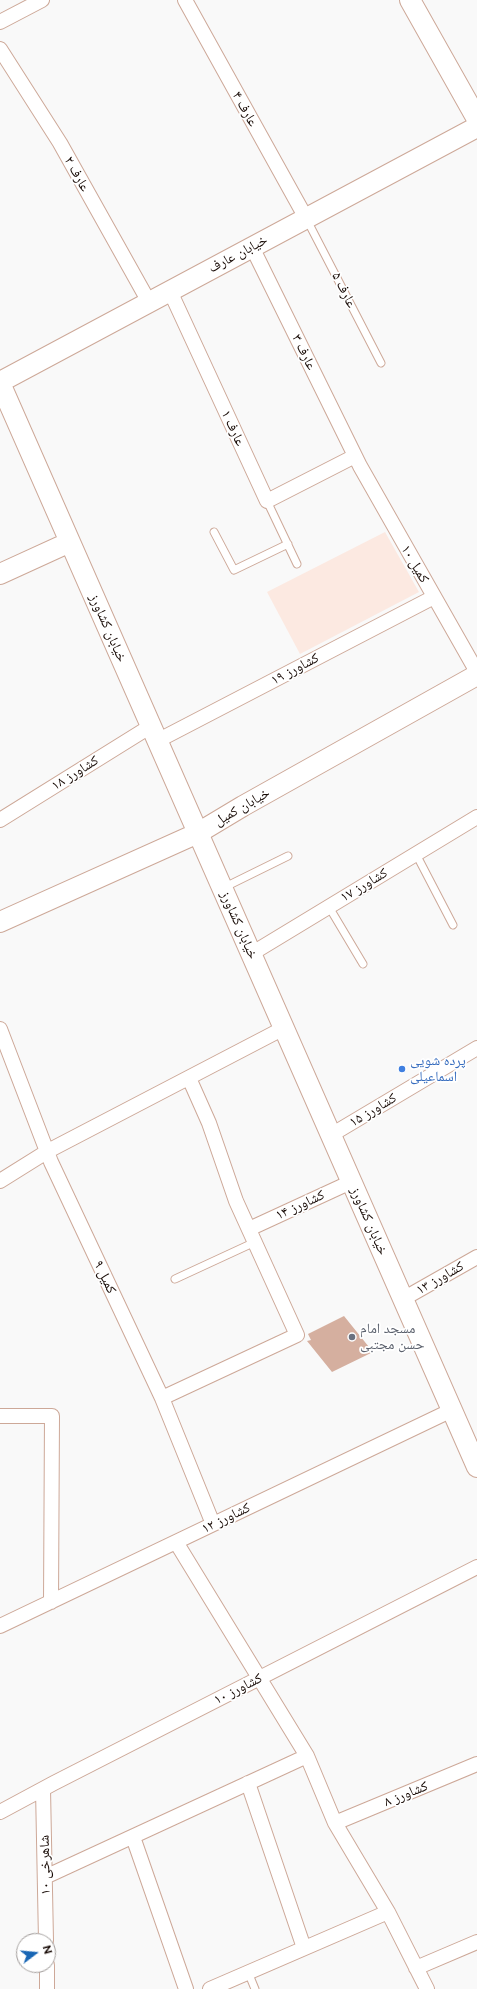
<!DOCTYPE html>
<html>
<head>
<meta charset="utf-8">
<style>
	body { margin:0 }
	#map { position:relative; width:477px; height:1989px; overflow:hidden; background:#f9f9f9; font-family:Raleway,sans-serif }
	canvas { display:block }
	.north { position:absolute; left:16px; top:1933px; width:40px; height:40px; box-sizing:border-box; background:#fff; border:1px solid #a29d9b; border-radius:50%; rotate:74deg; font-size:11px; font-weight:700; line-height:16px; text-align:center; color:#170a05 }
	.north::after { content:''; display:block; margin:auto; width:14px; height:18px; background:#1866b5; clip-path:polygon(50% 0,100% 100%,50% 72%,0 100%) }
</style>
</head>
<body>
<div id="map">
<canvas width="477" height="1989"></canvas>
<div class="north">N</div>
</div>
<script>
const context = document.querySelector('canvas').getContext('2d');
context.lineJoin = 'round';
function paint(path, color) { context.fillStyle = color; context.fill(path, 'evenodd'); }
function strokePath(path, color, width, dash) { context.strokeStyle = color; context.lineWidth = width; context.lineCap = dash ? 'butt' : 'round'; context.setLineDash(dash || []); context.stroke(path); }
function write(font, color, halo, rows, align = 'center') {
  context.font = font + ' Raleway,"Noto Naskh Arabic",sans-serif'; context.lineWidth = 3.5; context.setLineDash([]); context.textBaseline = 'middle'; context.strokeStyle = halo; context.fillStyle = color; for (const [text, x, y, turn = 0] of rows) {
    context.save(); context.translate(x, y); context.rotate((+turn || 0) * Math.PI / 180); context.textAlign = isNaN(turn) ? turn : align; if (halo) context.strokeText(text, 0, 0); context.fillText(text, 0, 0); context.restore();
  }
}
paint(new Path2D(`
	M385,532L419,592L300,654L267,592Z`), '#fce9e1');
paint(new Path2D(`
	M344,1316L373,1352L332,1372L307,1341L311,1340L308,1334Z`), '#d5af9f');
const lane = new Path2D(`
	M307,220L381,363
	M267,501L297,564
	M214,532L234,570L288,544
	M416,854L453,925
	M223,888L288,856
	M329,907L363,964
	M175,1279L255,1242
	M248,1972L255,1989`);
const street = new Path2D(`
	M185,0L306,218
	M0,22L42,0
	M0,49L60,143L149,302
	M252,247L360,466L477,672
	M170,291L267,501L355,456
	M157,741L434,597
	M0,820L151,726
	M251,954L477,817
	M0,1029L51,1162L162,1398L213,1524
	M331,1135L477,1048
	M0,1181L48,1151L284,1028
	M249,1229L351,1182
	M403,1299L477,1257
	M162,1398L297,1335L236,1201L209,1123L189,1078
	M0,1416H52L51,1602
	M176,1542L307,1756L335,1823L388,1912L427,1989
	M0,1626L452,1410
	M248,1783L304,1948
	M43,1789L46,1941
	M0,1812L54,1783L477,1567
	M335,1823L477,1764
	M133,1837L186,1989
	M45,1877L307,1756
	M47,1965V1989
	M416,1968L477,1942
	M210,1989L388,1912`);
const secondary = new Path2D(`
	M410,0L477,119
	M0,382L477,127
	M0,383L477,1467
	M0,574L70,542
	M0,922L198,833L243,806L477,675`);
strokePath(lane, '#cda898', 9);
strokePath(street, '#cda898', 16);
strokePath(secondary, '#cda898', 22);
strokePath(lane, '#fff', 7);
strokePath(street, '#fff', 14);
strokePath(secondary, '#fff', 20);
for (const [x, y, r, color] of [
	[402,1069,4,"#3f7fe0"],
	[352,1337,4,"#6b7280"]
]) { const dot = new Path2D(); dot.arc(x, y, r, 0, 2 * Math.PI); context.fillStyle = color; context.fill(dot); strokePath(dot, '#fff', 1.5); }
write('14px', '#170a05', '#fff', [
	["عارف ۴",245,109,61],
	["عارف ۲",77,174,61],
	["خیابان عارف",238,254,-28],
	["عارف ۵",344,290,63],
	["عارف ۳",304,352,64],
	["عارف ۱",233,428,65],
	["کمیل ۱۰",415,564,60],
	["خیابان کشاورز",108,628,66],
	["کشاورز ۱۹",295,669,-28],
	["کشاورز ۱۸",75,773,-32],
	["خیابان کمیل",242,807,-30],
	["کشاورز ۱۷",364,885,-31],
	["خیابان کشاورز",239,925,66],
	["کشاورز ۱۵",373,1110,-31],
	["کشاورز ۱۴",300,1205,-25],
	["خیابان کشاورز",369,1221,66],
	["کمیل ۹",105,1277,65],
	["کشاورز ۱۳",440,1278,-30],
	["کشاورز ۱۲",226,1518,-26],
	["کشاورز ۱۰",238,1689,-27],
	["کشاورز ۸",406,1794,-22],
	["شاهرخی ۱۰",45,1865,-91]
]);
write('14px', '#366cbe', '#fff', [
	["پرده شویی",410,1061],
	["اسماعیلی",410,1077]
], 'left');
write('14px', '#5b616d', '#fff', [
	["مسجد امام",360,1329],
	["حسن مجتبی",360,1345]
], 'left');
</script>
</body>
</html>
